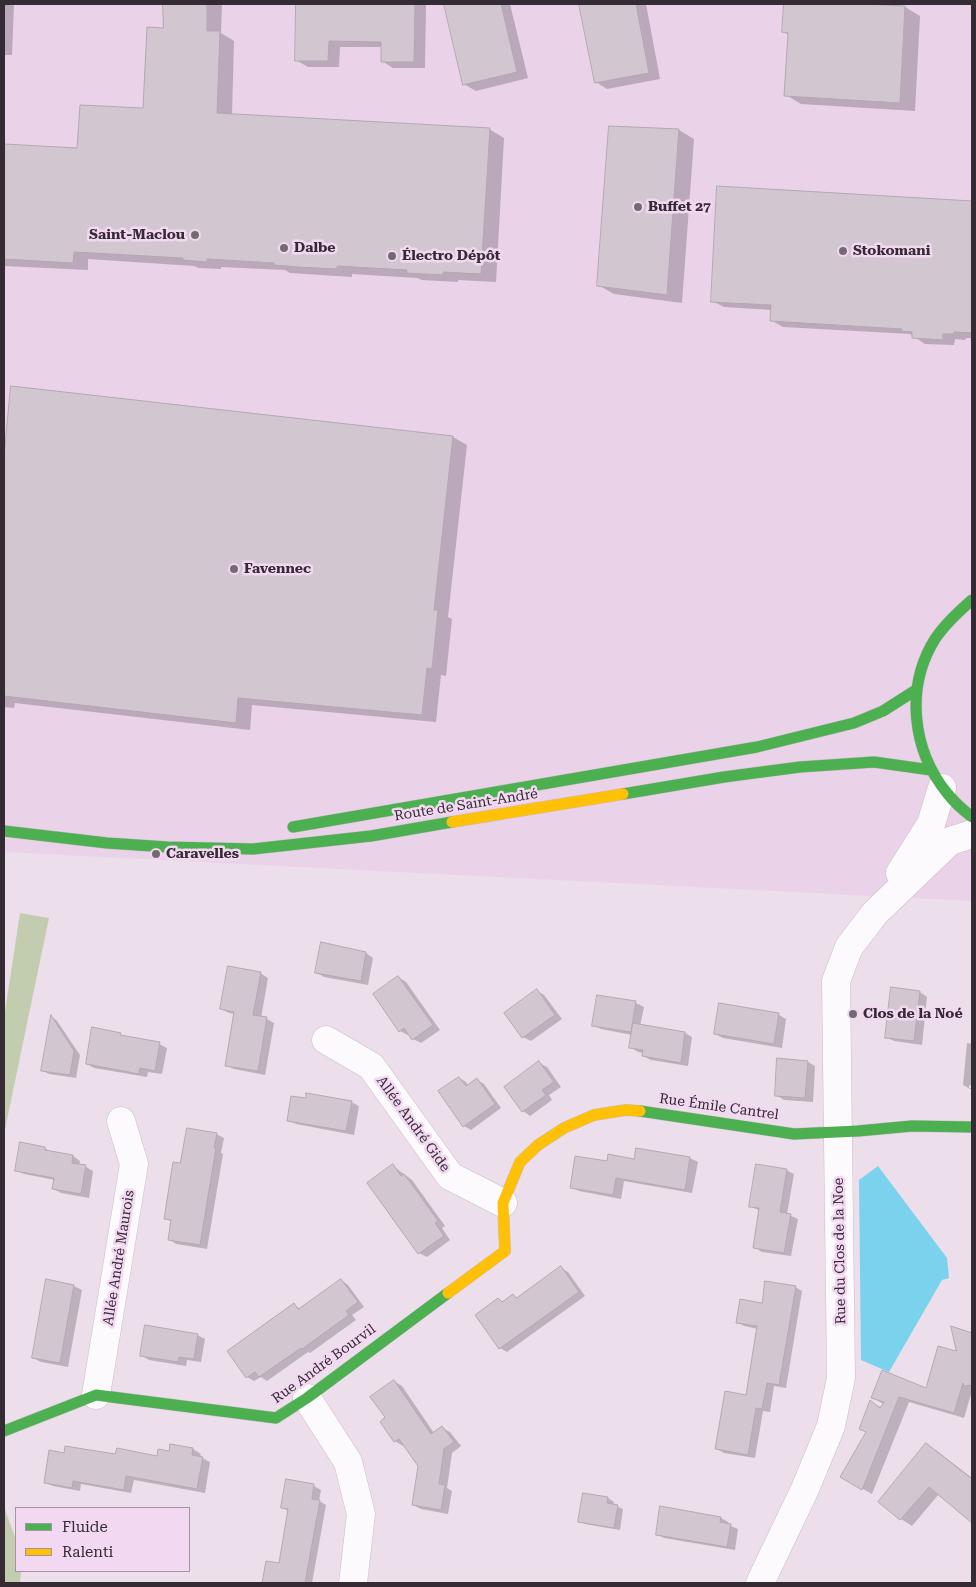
<!DOCTYPE html>
<html>
<head>
<meta charset="utf-8">
<style>
	body { margin:0 }
	#map { position:relative; width:976px; height:1587px; overflow:hidden; background:#ecdeeb; font-family:"Roboto Serif",serif }
	canvas { display:block }
	.frame { position:absolute; inset:0; border:5px solid #352b34; pointer-events:none }
	.legend { position:absolute; left:15px; top:1507px; width:175px; height:65px; box-sizing:border-box; background:#f2d8f1; border:1px solid #a693a5; margin:0; padding:6px 9px; list-style:none; font-size:15px; color:#352b34 }
	.legend li { display:flex; align-items:center; gap:10px; height:25px }
	.legend b { width:25px; border:1px solid #a693a5 }
</style>
</head>
<body>
<div id="map">
<canvas width="976" height="1587"></canvas>
<div class="frame"></div>
<ul class="legend">
<li><b style="height:6px;background:#4caf50"></b>Fluide</li>
<li><b style="height:6px;background:#ffc107"></b>Ralenti</li>
</ul>
</div>
<script>
const context = document.querySelector('canvas').getContext('2d');
context.lineJoin = 'round';
function paint(path, color) { context.fillStyle = color; context.fill(path, 'evenodd'); }
function strokePath(path, color, width, dash) { context.strokeStyle = color; context.lineWidth = width; context.lineCap = dash ? 'butt' : 'round'; context.setLineDash(dash || []); context.stroke(path); }
function write(font, color, halo, rows, align = 'center') {
  context.font = font + ' "Roboto Serif",serif'; context.lineWidth = 5; context.setLineDash([]); context.textBaseline = 'middle'; context.strokeStyle = halo; context.fillStyle = color; for (const [text, x, y, turn = 0] of rows) {
    context.save(); context.translate(x, y); context.rotate((+turn || 0) * Math.PI / 180); context.textAlign = isNaN(turn) ? turn : align; if (halo) context.strokeText(text, 0, 0); context.fillText(text, 0, 0); context.restore();
  }
}
paint(new Path2D(`
	M4,4H972V901L4,852Z`), '#ead2e9');
paint(new Path2D(`
	M20,913L49,918L4,1134V1018Z
	M4,1507L16,1540V1571H21L20,1583H4Z`), '#c2cdb0');
paint(new Path2D(`
	M878,1166L947,1258L949,1278L942,1280L889,1372L861,1360L859,1180Z`), '#7bd2ec');
paint(new Path2D(`
	M4,4H14L12,55H4Z
	M164,4H222L221,33L234,41L232,115L489,129L504,138L496,282L458,280V282L422,280L417,278L352,274V277L290,273L285,270L221,267V269L199,268L194,266L88,259V270L4,266V145L79,150L144,110L164,29Z
	M297,4H426L425,68H393L382,61V47H340L339,67H308L296,60Z
	M445,4H510L528,78L476,91L464,84Z
	M580,4H646L660,79L607,89L596,82Z
	M785,4H844L905,7L920,16L915,111L801,104L786,95L789,35L783,32Z
	M679,130L694,139L682,303L614,294L598,285Z
	M719,187L972,202V338H966L965,340L955,339L954,345L925,344L910,334L783,327L771,320L772,310L724,307L712,301Z
	M13,387L453,437L467,445L448,617L452,619L446,676L441,675L436,722L252,705L250,730L15,703L14,708L4,707V469Z
	M366,953L373,958L368,985L324,977L316,972Z
	M260,973L268,978L261,1018L267,1019L274,1023L265,1075L234,1069L226,1065L235,1014L229,1013L221,1009Z
	M398,977L406,982L440,1030L421,1043L413,1039L409,1034L408,1035L400,1031Z
	M537,991L544,995L562,1019L531,1041L523,1037Z
	M920,992L927,997L922,1045L894,1041L886,1037Z
	M598,997L636,1003L644,1007L640,1026L685,1033L692,1037L688,1066L651,1060L643,1056L644,1053L638,1052L630,1047L632,1035L601,1029L593,1025Z
	M779,1015L786,1019L782,1048L723,1038L715,1034Z
	M52,1017L57,1021L80,1055L76,1078L49,1074L42,1070Z
	M93,1029L120,1034L127,1038L159,1044L167,1048L162,1074L148,1072L147,1077L94,1068L87,1064Z
	M967,1043L972,1044V1086L969,1085V1088H972V1090L963,1085Z
	M808,1062L815,1066L813,1102L784,1100L776,1095Z
	M539,1063L547,1067L561,1087L549,1095L552,1100L530,1116L523,1111Z
	M459,1078L466,1082L468,1086L477,1080L484,1084L501,1108L471,1130L464,1126Z
	M351,1102L359,1106L354,1135L296,1124L288,1120Z
	M216,1134L224,1138L221,1153L223,1154L207,1249L176,1244L169,1239L172,1222L165,1218L181,1164Z
	M45,1148L52,1153L73,1156L80,1161L79,1166L86,1167L93,1171L89,1198L61,1193L54,1189L55,1180L24,1174L16,1170Z
	M637,1149L690,1158L698,1162L692,1193L624,1181L621,1199L579,1191L571,1187L608,1162L635,1160Z
	M393,1166L412,1180L445,1226L442,1228L450,1240L427,1257L419,1253Z
	M786,1170L794,1174L787,1214L798,1219L791,1256L762,1252L754,1247L760,1211L750,1206Z
	M561,1268L568,1272L585,1296L507,1352L500,1348L498,1299L504,1302L513,1296L518,1298Z
	M341,1280L348,1285L364,1307L352,1315L356,1320L310,1353L308,1352L267,1381L261,1377L254,1381L247,1377L294,1305L301,1309Z
	M47,1281L74,1286L82,1290L68,1367L41,1362L33,1358Z
	M795,1287L802,1291L786,1388L774,1386L770,1412L763,1411L755,1458L724,1453L716,1448L747,1396L758,1329L744,1326L737,1322Z
	M953,1328L972,1335V1391L964,1418L909,1402L872,1494L842,1477L867,1432L871,1402L882,1408L884,1404L872,1398L927,1390L958,1353Z
	M197,1335L205,1339L201,1362L187,1360L186,1366L149,1360L141,1355Z
	M394,1381L402,1386L434,1433L442,1428L450,1432L461,1446L452,1453L447,1488L452,1491L448,1514L421,1509L413,1505L420,1465L405,1444L403,1446L395,1441L387,1418Z
	M926,1444L937,1451L972,1478V1521L939,1494L912,1526L901,1519Z
	M171,1446L193,1449L201,1454L200,1457L210,1462L205,1493L134,1480L131,1493L81,1484L80,1491L53,1486L45,1482L65,1454L158,1457L170,1452Z
	M287,1481L314,1486L321,1490L319,1501L326,1505L312,1583L263,1582L280,1565L289,1512L282,1507Z
	M608,1498L614,1502L613,1505L623,1509L620,1530L585,1524L580,1521Z
	M661,1507L721,1518L728,1522V1525L738,1529L735,1550L664,1538L657,1534Z`), '#0003');
const building = new Path2D(`
	M163,4H207V31H220L217,113L490,128L481,274L443,272V275L406,273L407,270L337,266V269L298,267L274,265V263L207,259V262L183,260V258L74,252L73,263L4,259V144L77,148L80,105L143,108L147,27L163,28Z
	M296,4H415L414,62H381V42L329,41L328,61H295Z
	M444,4H501L517,72L463,85Z
	M579,4H636L649,73L595,83Z
	M784,4H864L905,6L900,103L784,96L788,33L782,32Z
	M609,126L679,129L667,295L597,286Z
	M717,186L972,201V333L954,332V334H943V340L912,338V332L901,331L902,329L770,321L771,305L711,302Z
	M11,386L453,436L434,610H438L432,669L427,668L422,715L238,698L236,723L4,696V457Z
	M321,942L366,952L361,981L315,973Z
	M228,966L261,972L253,1015L267,1017L258,1071L225,1066L234,1012L220,1009Z
	M398,976L433,1025L412,1040L404,1028L399,1032L373,994Z
	M891,987L920,991L914,1041L885,1038Z
	M537,989L555,1015L522,1038L504,1013Z
	M597,995L636,1001L631,1032L592,1026Z
	M719,1003L779,1013L774,1044L714,1034Z
	M51,1015L74,1051L70,1075L41,1071Z
	M633,1023L685,1032L681,1063L642,1056L643,1050L629,1048Z
	M92,1027L121,1033L120,1035L160,1042L155,1071L140,1068L139,1074L86,1064Z
	M777,1058L808,1061L805,1098L775,1096Z
	M539,1061L554,1082L542,1090L546,1095L522,1112L504,1087Z
	M459,1077L466,1086L477,1078L495,1104L463,1127L438,1091Z
	M306,1093L352,1101L346,1131L287,1121L291,1096L306,1098Z
	M187,1128L217,1133L214,1148H216L200,1245L168,1240L171,1220L164,1219L173,1162L180,1163Z
	M20,1142L45,1147V1150L73,1155L72,1163L86,1165L81,1194L52,1189L54,1178L15,1171Z
	M636,1148L690,1157L685,1190L616,1178L613,1195L570,1188L575,1156L607,1161L608,1154L634,1159Z
	M393,1164L401,1176L404,1174L421,1197L438,1221L435,1223L444,1236L418,1254L367,1183Z
	M756,1164L787,1169L780,1212L791,1214L784,1253L753,1248L759,1208L749,1207Z
	M561,1266L579,1292L499,1349L475,1315L498,1298L502,1302L513,1294L516,1298Z
	M46,1279L74,1285L60,1363L32,1358Z
	M341,1279L358,1302L346,1311L349,1315L302,1349L301,1348L259,1377L255,1372L246,1378L227,1351L294,1303L298,1309Z
	M765,1281L796,1286L779,1385L767,1383L762,1409L756,1408L748,1455L715,1449L725,1391L746,1395L757,1326L736,1323L740,1299L762,1303Z
	M145,1325L198,1334L194,1359L179,1357L178,1362L140,1356Z
	M951,1326L972,1333V1385L964,1386L963,1383L954,1413L899,1397L862,1490L840,1477L866,1432L859,1429L870,1400L880,1408L884,1402L871,1398L882,1370L926,1388L938,1346L956,1351Z
	M394,1380L431,1434L442,1426L454,1442L444,1449L439,1484L445,1485L441,1510L412,1505L418,1466L399,1439L394,1442L380,1422L385,1417L370,1397Z
	M926,1443L972,1479V1523L929,1487L900,1520L878,1502Z
	M170,1444L193,1448L192,1455L203,1457L197,1489L126,1476L124,1490L73,1481L72,1488L44,1483L49,1450L64,1453L65,1446L115,1454L117,1448L157,1456L158,1449L169,1451Z
	M286,1479L314,1484L312,1499L320,1500L305,1583H262L266,1561L279,1563L288,1509L281,1508Z
	M583,1493L608,1497L607,1503L618,1505L614,1528L578,1522Z
	M660,1506L721,1517L720,1522L731,1524L727,1547L656,1535Z`);
paint(building, '#d2c7d1');
strokePath(building, '#b3a9b2', 1);
const street = new Path2D(`
	M900,873L931,824L942,788
	M326,1040L371,1066L450,1176L503,1203
	M96,1395L134,1164L121,1121
	M307,1398L348,1462L361,1514L353,1583
	M760,1583L805,1489L831,1426L841,1378L836,981L849,947L875,913L950,841L972,834`);
const fast = new Path2D(`
	M972,600C958,612 945,624 935,639C905,687 912,750 947,793C954,802 963,810 972,817
	M623,794L724,777L800,767L874,762L931,770
	M293,827L757,747L854,723L883,711L916,690
	M4,831L107,843L167,847L253,849L371,836L452,822
	M640,1111L794,1134L858,1131L912,1126L972,1127
	M4,1431L96,1395L276,1418L307,1398L448,1293`);
const slow = new Path2D(`
	M452,822L623,794
	M448,1293L505,1251L503,1203L520,1162L538,1145L564,1128L594,1115L626,1110L640,1111`);
strokePath(street, '#c9bdc8', 29);
strokePath(fast, '#c9bdc8', 12);
strokePath(slow, '#c9bdc8', 12);
strokePath(street, '#fcfafc', 28);
strokePath(fast, '#4caf50', 11);
strokePath(slow, '#ffc107', 11);
for (const [x, y, r, color] of [
	[638,207,5,"#756a74"],
	[195,235,5,"#756a74"],
	[284,248,5,"#756a74"],
	[843,251,5,"#756a74"],
	[392,256,5,"#756a74"],
	[234,569,5,"#756a74"],
	[156,854,5,"#756a74"],
	[853,1014,5,"#756a74"]
]) { const dot = new Path2D(); dot.arc(x, y, r, 0, 2 * Math.PI); context.fillStyle = color; context.fill(dot); strokePath(dot, '#f2d8f1', 2); }
write('bold 14px', '#352b34', '#f2d8f1', [
	["Buffet 27",648,207],
	["Saint-Maclou",185,235,"right"],
	["Dalbe",294,248],
	["Stokomani",853,251],
	["Électro Dépôt",402,256],
	["Favennec",244,569],
	["Caravelles",166,854],
	["Clos de la Noé",863,1014]
], 'left');
write('14px', '#352b34', '#f2d8f1', [
	["Route de Saint-André",466,805,-9],
	["Rue Émile Cantrel",719,1107,8],
	["Allée André Gide",413,1124,54],
	["Rue du Clos de la Noe",840,1251,-91],
	["Allée André Maurois",119,1258,-81],
	["Rue André Bourvil",324,1364,-36]
]);
</script>
</body>
</html>
